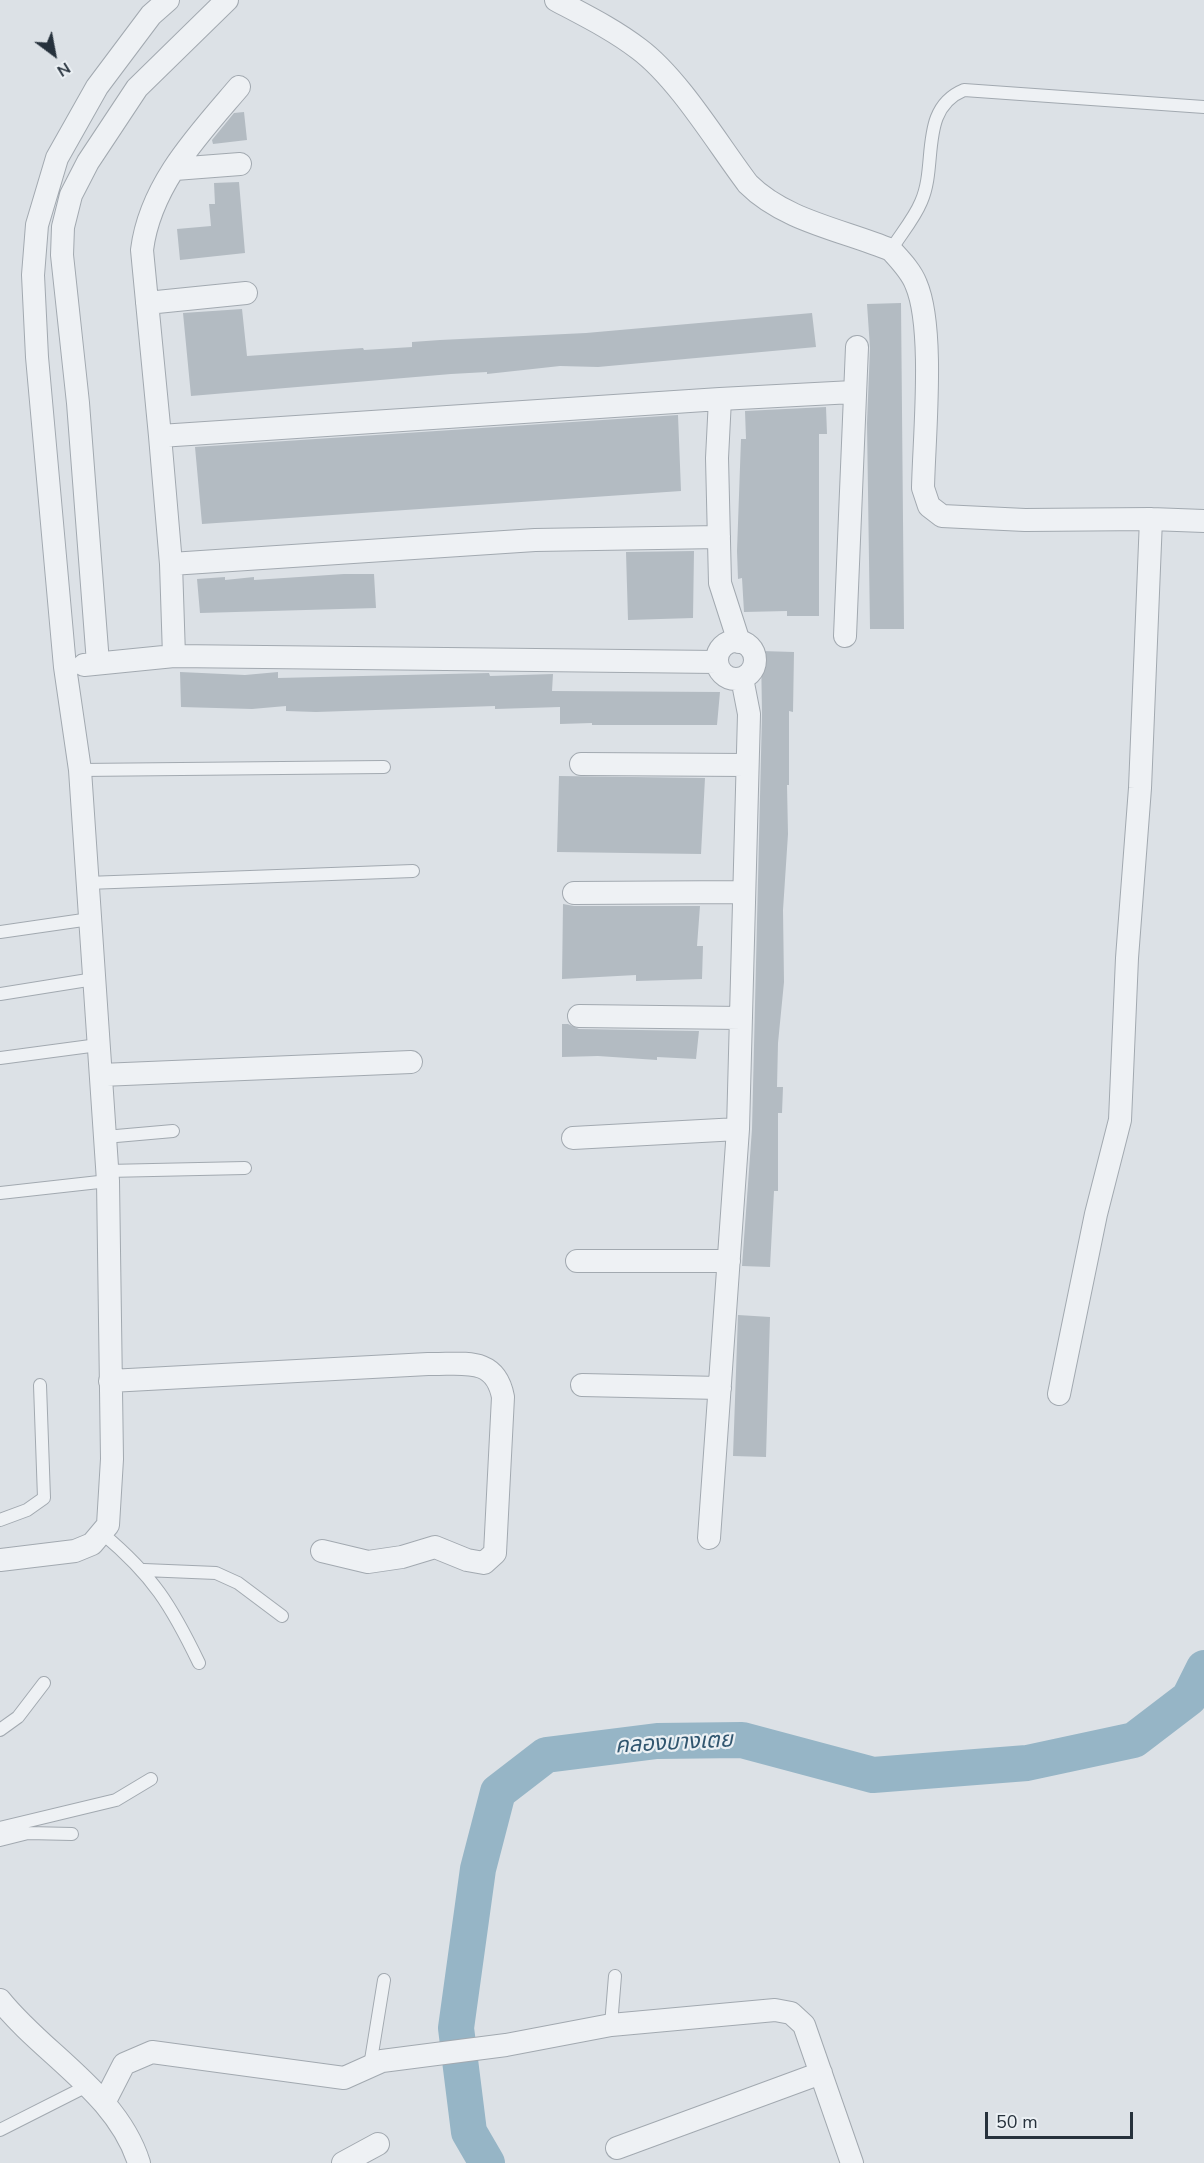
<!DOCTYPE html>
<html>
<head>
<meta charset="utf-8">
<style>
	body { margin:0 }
	#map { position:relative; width:1204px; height:2163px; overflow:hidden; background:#dce1e6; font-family:"Nunito Sans",sans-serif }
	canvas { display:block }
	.north { position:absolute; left:24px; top:24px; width:60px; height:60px; -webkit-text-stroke:4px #ebf0f4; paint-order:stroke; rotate:148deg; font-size:16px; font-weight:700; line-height:24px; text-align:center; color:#26313c }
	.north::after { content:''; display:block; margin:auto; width:21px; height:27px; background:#26313c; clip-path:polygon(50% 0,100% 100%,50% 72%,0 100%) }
	.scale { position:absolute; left:985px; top:2112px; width:148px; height:27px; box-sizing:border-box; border:3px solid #26313c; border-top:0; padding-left:8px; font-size:18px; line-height:21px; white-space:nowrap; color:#26313c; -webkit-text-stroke:4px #ebf0f4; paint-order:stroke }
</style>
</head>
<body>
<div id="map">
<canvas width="1204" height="2163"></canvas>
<div class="north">N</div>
<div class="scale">50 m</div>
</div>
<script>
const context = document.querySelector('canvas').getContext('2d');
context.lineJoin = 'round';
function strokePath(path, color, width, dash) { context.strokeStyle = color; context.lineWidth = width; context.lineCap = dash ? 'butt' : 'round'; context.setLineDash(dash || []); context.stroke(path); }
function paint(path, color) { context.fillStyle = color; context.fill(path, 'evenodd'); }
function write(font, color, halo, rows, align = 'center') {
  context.font = font + ' "Nunito Sans","Noto Sans Thai",sans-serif'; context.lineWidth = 4.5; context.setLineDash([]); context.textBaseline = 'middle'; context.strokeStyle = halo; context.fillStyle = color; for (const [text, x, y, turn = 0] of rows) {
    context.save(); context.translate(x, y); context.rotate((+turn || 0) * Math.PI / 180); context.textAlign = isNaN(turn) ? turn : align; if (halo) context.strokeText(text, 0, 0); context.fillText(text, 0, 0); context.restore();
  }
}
strokePath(new Path2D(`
	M487,2163L469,2132L456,2028L478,1869L498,1792L546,1755L657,1741L742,1740L873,1775L1027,1763L1134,1740L1189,1698L1204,1668`), '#96b5c6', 36);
paint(new Path2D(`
	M244,112L247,140L213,144L212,140L234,113Z
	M239,182L245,253L180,260L177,229L211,226L209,204H215L214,183Z
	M901,303L904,629H870L867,423L870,348L867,304Z
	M242,309L247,356L363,348L364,350L412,347V342L440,340L586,333L812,313L816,347L598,367L560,366L487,374V372L451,374L191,396L183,313Z
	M826,407L827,434H819V616H787V611L744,612L742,578L738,579L737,551L741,439H746L745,411Z
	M678,415L681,491L202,524L195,447Z
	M694,551L693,618L628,620L626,552Z
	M344,574H374L376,608L200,613L197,579L225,577V580L254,577V580Z
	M761,651L794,652L793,712L789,711V785H787L788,834L783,910L784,982L778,1043L777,1087H783L782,1113H778V1191H774L770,1267L742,1266L752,1129L762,714Z
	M180,672L245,675L278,672V678L489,673L490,676L553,674L552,691L720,692L717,725H592V723L560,724V707L495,709V706L316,712L286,711V706L252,709L181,707Z
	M559,776L705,778L701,854L557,852Z
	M563,904L574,906H700L697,946H703L702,979L636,981V975L562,979Z
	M562,1024H568L579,1029L699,1031L696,1059L657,1057V1060L598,1056L562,1057Z
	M738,1315L770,1317L766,1457L733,1456Z`), '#b3bbc2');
const lane = new Path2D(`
	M891,250C900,235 914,219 921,202C938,165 918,109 964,90L1204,107
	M80,770L384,767
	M87,883L413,871
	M0,932L90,919
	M0,994L94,979
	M0,1058L98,1045
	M105,1137L173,1131
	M107,1171L245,1168
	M0,1193L108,1181
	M0,1520L27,1510L44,1498L40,1385
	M103,1534C153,1576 171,1605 199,1663
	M144,1570L216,1573L238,1583L282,1616
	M0,1730L18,1717L44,1683
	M0,1828L116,1800L151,1779
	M0,1840L28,1833L72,1834
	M611,2025L615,1976
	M370,2066L384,1980
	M0,2130L87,2086`);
const street = new Path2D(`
	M556,0C584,15 613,29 639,49C679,79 717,143 748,184C785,221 843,230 891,250C900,260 911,271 916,284C935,328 924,437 923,488L929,506L942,516L1025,520L1151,519L1204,521
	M239,87C198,135 150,185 142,250L160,436L720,399
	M175,169L240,164
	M147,303L246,293
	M160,436L171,564L174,656
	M171,564L535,540L719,537
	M845,636L857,347
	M717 660a19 19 0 1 1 38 0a19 19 0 1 1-38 0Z
	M739,642L720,583L717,458L720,399L853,392
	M98,663L78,403L62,255L63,227L71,195L88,162L137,88L227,0
	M84,665L174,656L717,662
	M581,764L747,765
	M574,893L744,892
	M579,1016L741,1018
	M101,1075L411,1062
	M573,1138L738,1129
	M577,1261H729
	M110,1381L428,1364C462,1365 495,1355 503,1397L495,1553L484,1563L467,1560L435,1547L402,1557L368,1562L322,1551
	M582,1385L720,1388
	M1059,1394L1096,1214L1120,1120L1127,958L1140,788L1151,519
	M709,1538L738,1129L749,714L742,678
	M0,1560L75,1551L92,1544L108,1525L112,1459L108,1181L80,770L65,667L37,357L33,275L37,225L57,158L97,87L151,15L168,0
	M0,2000C44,2055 117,2093 139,2163
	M104,2103L124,2064L152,2052L344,2078L382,2061L506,2045L611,2025L775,2010L791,2013L804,2025L852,2163
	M617,2148L821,2073
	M343,2163L378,2144`);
strokePath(lane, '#a2a9b0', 14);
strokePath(street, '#a2a9b0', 24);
strokePath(lane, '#eef1f4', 12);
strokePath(street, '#eef1f4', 22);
write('italic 22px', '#31566f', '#ebf0f4', [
	["คลองบางเตย",674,1744,-3]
]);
</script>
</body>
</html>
